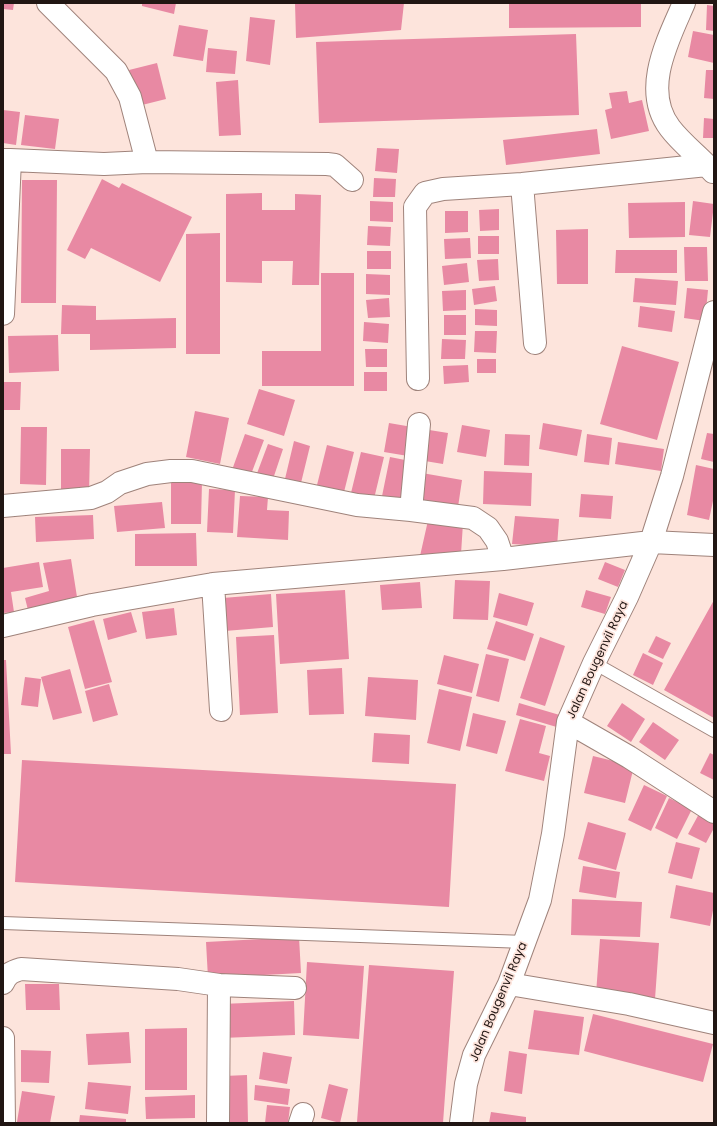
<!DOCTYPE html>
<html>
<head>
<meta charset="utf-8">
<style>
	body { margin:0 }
	#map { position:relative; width:717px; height:1126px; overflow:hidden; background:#fde4dc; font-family:Poppins,sans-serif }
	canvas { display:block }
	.frame { position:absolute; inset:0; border:4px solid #211613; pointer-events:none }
</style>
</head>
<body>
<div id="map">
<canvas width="717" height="1126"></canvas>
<div class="frame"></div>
</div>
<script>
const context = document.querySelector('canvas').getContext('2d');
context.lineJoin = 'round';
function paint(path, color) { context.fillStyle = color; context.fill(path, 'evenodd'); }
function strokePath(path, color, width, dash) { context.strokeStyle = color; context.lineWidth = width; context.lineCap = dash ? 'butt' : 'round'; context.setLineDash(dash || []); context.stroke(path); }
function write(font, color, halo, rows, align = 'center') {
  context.font = font + ' Poppins,sans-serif'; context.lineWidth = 3.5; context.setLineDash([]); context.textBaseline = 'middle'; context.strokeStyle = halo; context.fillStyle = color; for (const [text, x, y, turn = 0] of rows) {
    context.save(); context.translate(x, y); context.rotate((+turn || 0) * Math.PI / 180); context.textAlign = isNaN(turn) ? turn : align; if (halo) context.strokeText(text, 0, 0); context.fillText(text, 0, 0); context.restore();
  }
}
paint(new Path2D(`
	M3,3H14L13,10L3,9Z
	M142,3H176L174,14L142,6Z
	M295,3H404L401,30L296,38Z
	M509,3H641V27L509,28Z
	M707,5L714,6V31L706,30Z
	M250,17L275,20L270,65L246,61Z
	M179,25L208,30L203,61L173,56Z
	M693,31L714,35V63L688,57Z
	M576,34L579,115L319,123L316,42Z
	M208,48L237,51L235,74L206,72Z
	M157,63L166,99L138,106L129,70Z
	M706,70H714V99L704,98Z
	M238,80L241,135L219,136L216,82Z
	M627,91L629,103L642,100L649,131L611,139L605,110L612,108L609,93Z
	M3,110L20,112L16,145L3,143Z
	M25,115L59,119L55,149L21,145Z
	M704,118L714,119V138H703Z
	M597,129L600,154L506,165L503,140Z
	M377,148L399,149L397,173L375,171Z
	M374,178L396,179L395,197H373Z
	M102,179L119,188L122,183L192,217L160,282L91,248L85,259L67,250Z
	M22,180H57L56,303H21Z
	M262,193V210H295V194L321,195L319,285H292L293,261H262V283L226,282V194Z
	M370,201L393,202V222L370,221Z
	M693,201L714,204L710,237L689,235Z
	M685,202V237L629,238L628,203Z
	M499,209V230L480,231L479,210Z
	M445,211H468V232L445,233Z
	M368,226L391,227L390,246L367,245Z
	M588,229V284H557L556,230Z
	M220,233V354H186V234Z
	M478,236H499V254H478Z
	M470,238L471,258L445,259L444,239Z
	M684,247H707L708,281H685Z
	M616,250H677V273H615Z
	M367,251H391V269H367Z
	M498,259L499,280L479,281L477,260Z
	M467,263L469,282L444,285L442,266Z
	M321,273H354V386H262V351H321Z
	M366,274L390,275V295L366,294Z
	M635,278L678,281L676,305L633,302Z
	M495,286L497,301L474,305L472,289Z
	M687,288L708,290L705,321L684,318Z
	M466,290V310L443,311L442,291Z
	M389,298L390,317L368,318L366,300Z
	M62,305L96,306V320L176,318V348L90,350V334H61Z
	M640,306L675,311L672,332L638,327Z
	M475,309L497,310V326L475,325Z
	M444,315H466V335H444Z
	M364,322L389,324L388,343L363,341Z
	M475,331H497L496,353L474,352Z
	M58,335L59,371L9,373L8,336Z
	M442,339L466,340L465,359H441Z
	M622,346L679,362L657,440L600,424Z
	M365,349H387V367H366Z
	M477,359H496V373H477Z
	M468,365L469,382L444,384L443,366Z
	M364,372H387V391H364Z
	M3,382H21L20,410H3Z
	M259,389L295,400L284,436L247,424Z
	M195,411L229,418L220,464L186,457Z
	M389,423L418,428L414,457L384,452Z
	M543,423L582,430L577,456L539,449Z
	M462,425L490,430L486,457L457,452Z
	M21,427H47L46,485L20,484Z
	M423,429L448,433L443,464L419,460Z
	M707,433L714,434V462L701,459Z
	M245,434L264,440L250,477L232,470Z
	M505,434L530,435L529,466L504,465Z
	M587,434L612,438L609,465L584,462Z
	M294,441L310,446L300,487L284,483Z
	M618,442L664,449L661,471L615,464Z
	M268,444L283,449L272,482L256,476Z
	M327,445L354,452L344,492L317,485Z
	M61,449H90L89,495H61Z
	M361,452L384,457L373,503L350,497Z
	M390,457L415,462L407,507L381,501Z
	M696,465L714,469V496L709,520L687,515Z
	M484,471L532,473L531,506L483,504Z
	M422,473L462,480L458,507L418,499Z
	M171,481H202L201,524H171Z
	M209,489L235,490L233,533L207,532Z
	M581,494L613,496L611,519L579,517Z
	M240,496L268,497L267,510L289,511L288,540L237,537Z
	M162,502L165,528L117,532L114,506Z
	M93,515L94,539L36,542L35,517Z
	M429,516L463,523L461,554L444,553L443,561L420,556Z
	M515,516L559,519L557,547L512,544Z
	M196,533L197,566H135V534Z
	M71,559L77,597L28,610L25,598L49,591L43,563Z
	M39,562L43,587L11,592L14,612L3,613V568Z
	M605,562L625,570L618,587L598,579Z
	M455,580L490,581L488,620L453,619Z
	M420,582L422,608L382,610L380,585Z
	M345,590L349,659L280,664L276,594Z
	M586,590L611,597L605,614L581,607Z
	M499,593L534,603L527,626L493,617Z
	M271,594L273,627L225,631L223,598Z
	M714,600V718L664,690Z
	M174,608L177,635L146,639L142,612Z
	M131,612L137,632L108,640L103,619Z
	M94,620L112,682L85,689L68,627Z
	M496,621L534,634L525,661L487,649Z
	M274,635L278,713L240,715L236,637Z
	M656,636L671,643L663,659L648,652Z
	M540,637L565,646L545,706L520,698Z
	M643,653L663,663L653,685L633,675Z
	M486,654L509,659L499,702L476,696Z
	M444,655L479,664L472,693L437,684Z
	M3,660H6L11,754H3Z
	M342,668L344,714L309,715L307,670Z
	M70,669L82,713L53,720L41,677Z
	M25,677L41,679L38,707L21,705Z
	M368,677L418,680L416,720L365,716Z
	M109,684L118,715L93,722L85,691Z
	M439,689L472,697L460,751L427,743Z
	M519,703L563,716L560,728L516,715Z
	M622,703L645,719L631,742L607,726Z
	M473,713L506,721L497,754L466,746Z
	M520,719L546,726L539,753L550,756L544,781L505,771Z
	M653,722L679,740L665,760L639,742Z
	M374,733L410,735L409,764L372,762Z
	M710,753L714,755V780L700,773Z
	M593,756L634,766L625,803L584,793Z
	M22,760L456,784L449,907L15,882Z
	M644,785L667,796L651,831L628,820Z
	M669,798L692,809L677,839L655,828Z
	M700,812L714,819V828L706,843L688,834Z
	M588,822L626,833L616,870L578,859Z
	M676,842L700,848L692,879L668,873Z
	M583,866L620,872L616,898L579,892Z
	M676,885L714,893V905L710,926L670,918Z
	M572,899L642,902L640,937L571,935Z
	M299,937L301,973L208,978L206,942Z
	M600,939L659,943L655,999L596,994Z
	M307,962L364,966L359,1039L303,1035Z
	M369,965L454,971L443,1123L357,1122Z
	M25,984H59L60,1010H26Z
	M294,1001L295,1035L222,1038L221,1004Z
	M534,1010L584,1017L579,1055L528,1049Z
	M593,1014L713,1044L703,1082L584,1051Z
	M187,1028V1090H145V1029Z
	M129,1032L131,1063L88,1065L86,1034Z
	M21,1050L51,1051L49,1083L21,1082Z
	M509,1051L527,1054L522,1094L504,1091Z
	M263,1052L292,1057L287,1084L259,1079Z
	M247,1075L248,1123H225L224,1076Z
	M88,1082L131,1086L128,1114L85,1109Z
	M329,1084L348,1089L340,1123L321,1118Z
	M255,1085L290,1089L288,1105L254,1100Z
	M22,1091L55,1096L50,1123L17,1122Z
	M195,1095V1118L146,1119L145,1097Z
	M267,1105L290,1107L288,1123H265Z
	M491,1112L526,1117V1123H489Z
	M80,1115L126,1119V1123H79Z`), '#e889a3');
const service = new Path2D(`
	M594,663L714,731
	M3,923L525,942`);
const minor = new Path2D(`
	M48,3L116,71L130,97L147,162
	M684,3C668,40 641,90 670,128C682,144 700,157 713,172
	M3,160H10L3,314
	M10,160L104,164L147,162L327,164L335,165L352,180
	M522,184L535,343
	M418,379L415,207L425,193L443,189L522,184L707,165
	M3,506L91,498L107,492L120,483L147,474L171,471H192L357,505L411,510L473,518L488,528L497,541L503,559
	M411,510L419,424
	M213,584L221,710
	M3,626L92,605L213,584L503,559L651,542L714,545
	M568,722L629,757L714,812
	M3,983C7,974 11,972 21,969L178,979L219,985L218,1123
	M509,984L629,1004L714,1023
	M219,985L295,988
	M3,1038L4,1123
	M300,1123L303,1114
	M461,1123L466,1084L474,1055L509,984L540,900L553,834L568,722L594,663L627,597L651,542L672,476L714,312`);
strokePath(service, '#9f837b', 14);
strokePath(minor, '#9f837b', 24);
strokePath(service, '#fff', 12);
strokePath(minor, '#fff', 22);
write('12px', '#211613', '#fde4dc', [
	["Jalan Bougenvil Raya",598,660,-65],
	["Jalan Bougenvil Raya",499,1002,-67]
]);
</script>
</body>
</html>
